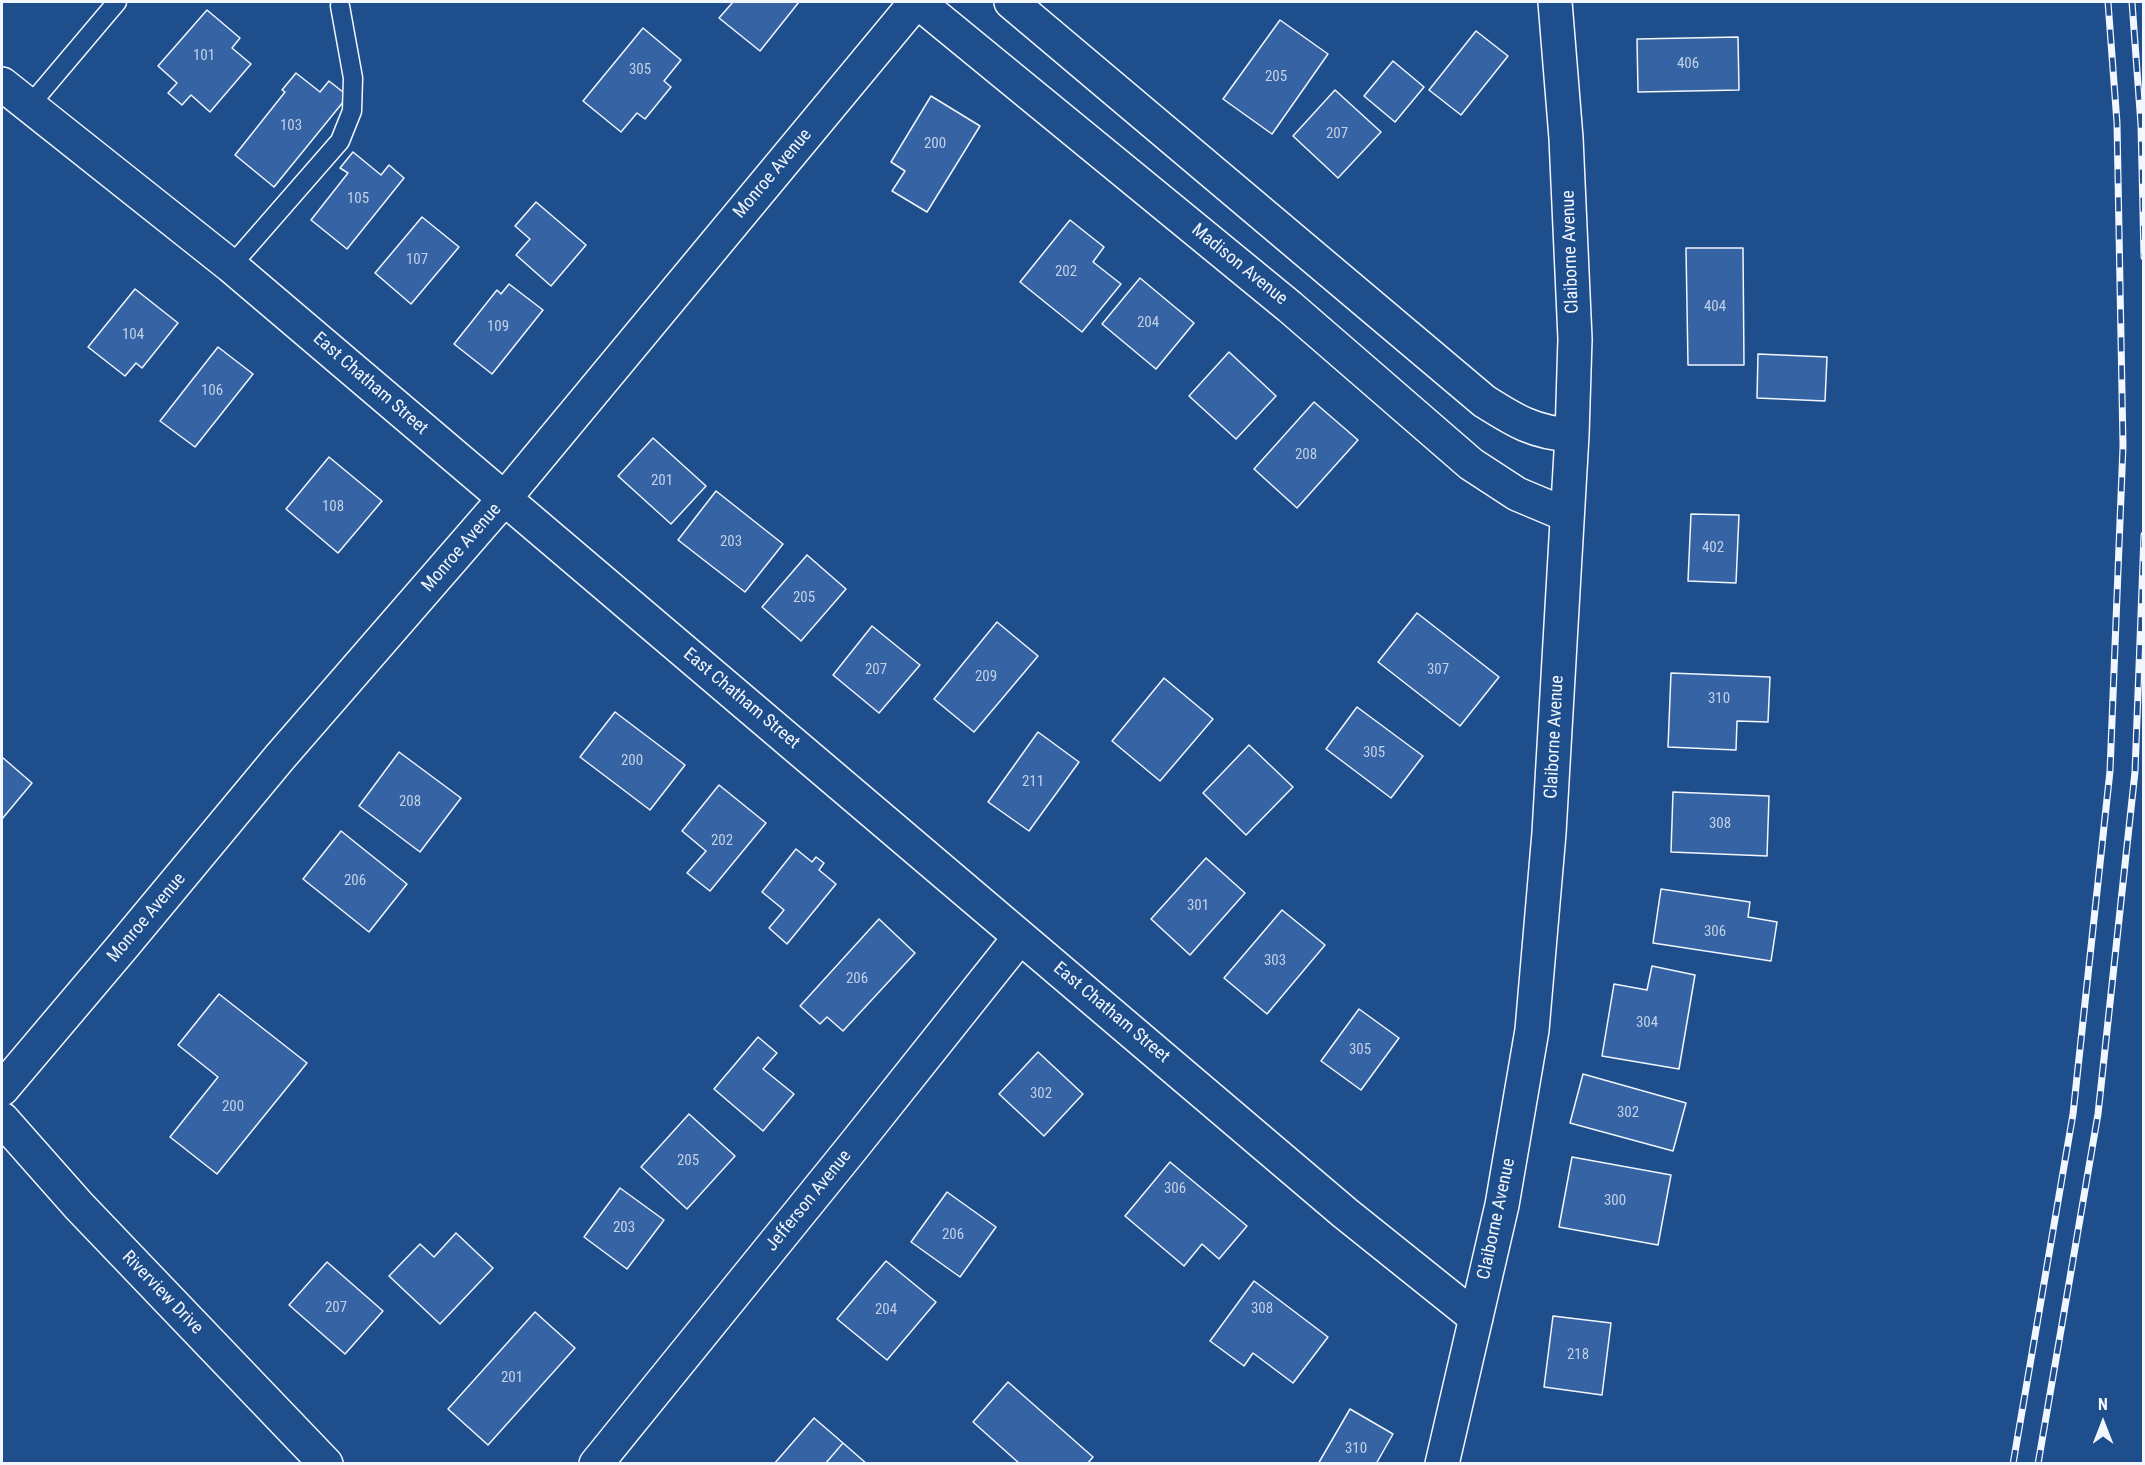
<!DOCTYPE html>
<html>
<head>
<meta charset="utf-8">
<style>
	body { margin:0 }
	#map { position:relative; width:2145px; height:1465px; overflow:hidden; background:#1f4e8c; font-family:"Roboto Condensed",sans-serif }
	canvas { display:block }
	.frame { position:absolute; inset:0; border:3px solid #f2f6ff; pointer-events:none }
	.north { position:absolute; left:2073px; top:1393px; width:60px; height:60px; -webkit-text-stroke:4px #1f4e8c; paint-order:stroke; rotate:0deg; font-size:16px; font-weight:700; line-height:24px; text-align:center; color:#f2f6ff }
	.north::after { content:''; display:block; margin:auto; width:21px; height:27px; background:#f2f6ff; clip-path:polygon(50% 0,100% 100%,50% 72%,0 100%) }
</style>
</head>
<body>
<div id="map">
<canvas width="2145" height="1465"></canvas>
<div class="frame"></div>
<div class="north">N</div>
</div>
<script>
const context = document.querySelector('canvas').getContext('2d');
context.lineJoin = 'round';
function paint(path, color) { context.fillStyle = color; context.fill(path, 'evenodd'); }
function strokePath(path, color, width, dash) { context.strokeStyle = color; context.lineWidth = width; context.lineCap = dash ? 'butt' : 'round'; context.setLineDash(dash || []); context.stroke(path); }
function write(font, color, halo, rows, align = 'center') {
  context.font = font + ' "Roboto Condensed",sans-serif'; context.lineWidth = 4.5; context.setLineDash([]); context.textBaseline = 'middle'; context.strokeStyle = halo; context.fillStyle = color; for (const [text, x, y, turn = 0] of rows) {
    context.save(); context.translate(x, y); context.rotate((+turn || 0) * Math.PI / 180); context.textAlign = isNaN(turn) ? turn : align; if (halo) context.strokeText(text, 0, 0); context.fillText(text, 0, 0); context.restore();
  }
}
const building = new Path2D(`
	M733,2H799L760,51L719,18Z
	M207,10L240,38L232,48L251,64L210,112L191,95L182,105L168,93L177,83L158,66Z
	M1280,20L1328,54L1272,134L1223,99Z
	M643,28L681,60L664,81L671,87L645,119L637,113L621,132L583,101Z
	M1476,31L1508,56L1461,115L1429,90Z
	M1738,37L1739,90L1638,92L1637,39Z
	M1393,61L1424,87L1395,122L1364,96Z
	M296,73L320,92L329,81L348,96L274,187L235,155L285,92L282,90Z
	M1335,90L1381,132L1338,178L1293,136Z
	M931,96L980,126L927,212L892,191L905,171L891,162Z
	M353,152L381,175L389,165L404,178L347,249L311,220L348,173L340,168Z
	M536,202L586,245L551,286L516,255L530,239L515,226Z
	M422,217L459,247L411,304L375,273Z
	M1070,220L1104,247L1093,262L1121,284L1082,332L1020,282Z
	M1686,248H1743L1744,365H1688Z
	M1140,278L1194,323L1156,369L1102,324Z
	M509,284L543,310L492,374L454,344L497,290L501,294Z
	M135,289L178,323L142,368L136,363L125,376L88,347Z
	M218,347L253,374L195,447L160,421Z
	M1229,352L1276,396L1236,439L1189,396Z
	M1758,354L1827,357L1825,401L1757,398Z
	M1314,402L1358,440L1297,508L1254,469Z
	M653,438L706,486L671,524L618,476Z
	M329,457L382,501L338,553L286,509Z
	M716,491L783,544L745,592L678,540Z
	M1691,514L1739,515L1736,583L1688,581Z
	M807,555L846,589L801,641L762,607Z
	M1417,613L1499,677L1460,726L1378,662Z
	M997,622L1038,656L974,732L934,699Z
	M872,626L920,665L879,713L833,675Z
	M1671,673L1770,677L1768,722L1737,721L1736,750L1668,747Z
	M1164,678L1213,719L1160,781L1112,741Z
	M1357,707L1423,756L1391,798L1326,749Z
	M615,712L685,765L650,810L580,757Z
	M1038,732L1079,762L1029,831L988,802Z
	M1249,745L1293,787L1246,835L1203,793Z
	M399,752L461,798L420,852L359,806Z
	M2,757L32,783L2,819Z
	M719,785L766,823L710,891L687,873L706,851L682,831Z
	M1673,792L1769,796L1767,856L1671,852Z
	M341,831L407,884L369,932L303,879Z
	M796,849L812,862L816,857L824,863L819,870L836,884L787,944L769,928L784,910L762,892Z
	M1206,858L1245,893L1190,955L1151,919Z
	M1661,889L1750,902L1748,917L1777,922L1771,961L1653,943Z
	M1282,910L1325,945L1267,1014L1224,978Z
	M879,919L915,953L843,1031L827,1017L820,1024L800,1006Z
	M1652,966L1695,975L1679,1069L1602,1056L1614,984L1647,990Z
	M219,994L307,1063L217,1174L170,1137L218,1077L178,1045Z
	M1359,1009L1399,1038L1361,1090L1321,1061Z
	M758,1037L777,1053L763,1069L794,1094L763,1131L714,1089Z
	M1038,1052L1083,1094L1044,1136L999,1094Z
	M1583,1074L1686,1103L1673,1151L1570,1123Z
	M689,1114L735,1156L687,1209L641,1167Z
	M1572,1157L1671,1175L1658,1245L1559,1227Z
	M1170,1162L1247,1226L1219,1259L1202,1244L1184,1266L1125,1216Z
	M620,1188L664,1220L627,1269L584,1237Z
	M947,1192L996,1227L960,1277L911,1242Z
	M456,1233L493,1268L440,1324L389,1276L420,1244L434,1257Z
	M886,1261L936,1302L887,1360L837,1319Z
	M327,1262L383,1311L345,1354L289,1305Z
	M1254,1281L1328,1337L1293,1383L1253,1353L1244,1366L1210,1341Z
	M535,1312L575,1348L488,1445L448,1409Z
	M1553,1316L1611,1323L1602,1395L1544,1387Z
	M1008,1382L1093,1457L1087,1464H1020L973,1422Z
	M1350,1409L1393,1434L1376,1464H1318Z
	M814,1418L843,1443L825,1464H774Z
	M843,1443L867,1464H825Z`);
paint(building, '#3563a3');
strokePath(building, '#f2f6ff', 1.5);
const service = new Path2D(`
	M30,105L117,2
	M231,266L340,141L352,111L353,78L340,6`);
const minor = new Path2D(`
	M918,2L1290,307L1471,464L1517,494L1567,515
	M1011,2L1484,401C1514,420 1534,433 1572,435
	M2,84L231,266L1345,1213L1476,1318
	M2,1089L123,946L280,757L504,499L916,2
	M2,1119L79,1206L326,1464
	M596,1464L852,1148L1020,937
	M1442,1464L1502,1205L1532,1030L1549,833L1572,435L1575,339L1566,138L1555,2`);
strokePath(service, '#f2f6ff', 21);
strokePath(minor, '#f2f6ff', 36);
strokePath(service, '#1f4e8c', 18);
strokePath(minor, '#1f4e8c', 33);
const rail = new Path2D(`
	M2132,2L2141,125L2144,257
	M2013,1464L2073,1114L2110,771L2123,446L2117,123L2108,2
	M2038,1464L2098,1114L2135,772L2144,535`);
strokePath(rail, '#f2f6ff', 7);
strokePath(rail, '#1f4e8c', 4.5, [14]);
write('15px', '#c3d1e8', null, [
	["101",204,56],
	["406",1688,64],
	["305",640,70],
	["205",1276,77],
	["103",291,126],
	["207",1337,134],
	["200",935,144],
	["105",358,199],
	["107",417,260],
	["202",1066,272],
	["404",1715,307],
	["204",1148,323],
	["109",498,327],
	["104",133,335],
	["106",212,391],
	["208",1306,455],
	["201",662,481],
	["108",333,507],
	["203",731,542],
	["402",1713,548],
	["205",804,598],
	["207",876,670],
	["307",1438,670],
	["209",986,677],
	["310",1719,699],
	["305",1374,753],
	["200",632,761],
	["211",1033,782],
	["208",410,802],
	["308",1720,824],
	["202",722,841],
	["206",355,881],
	["301",1198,906],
	["306",1715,932],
	["303",1275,961],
	["206",857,979],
	["304",1647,1023],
	["305",1360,1050],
	["302",1041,1094],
	["200",233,1107],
	["302",1628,1113],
	["205",688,1161],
	["306",1175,1189],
	["300",1615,1201],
	["203",624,1228],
	["206",953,1235],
	["207",336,1308],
	["308",1262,1309],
	["204",886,1310],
	["218",1578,1355],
	["201",512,1378],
	["310",1356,1449]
]);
write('18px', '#f2f6ff', '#1f4e8c', [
	["Monroe Avenue",773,174,-50],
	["Claiborne Avenue",1571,252,-92],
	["Madison Avenue",1239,265,39],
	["East Chatham Street",370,384,41],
	["Monroe Avenue",462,548,-49],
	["East Chatham Street",741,699,40],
	["Claiborne Avenue",1555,737,-87],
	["Monroe Avenue",147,918,-50],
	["East Chatham Street",1111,1013,40],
	["Jefferson Avenue",809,1201,-51],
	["Claiborne Avenue",1497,1219,-78],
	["Riverview Drive",162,1293,46]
]);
</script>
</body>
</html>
